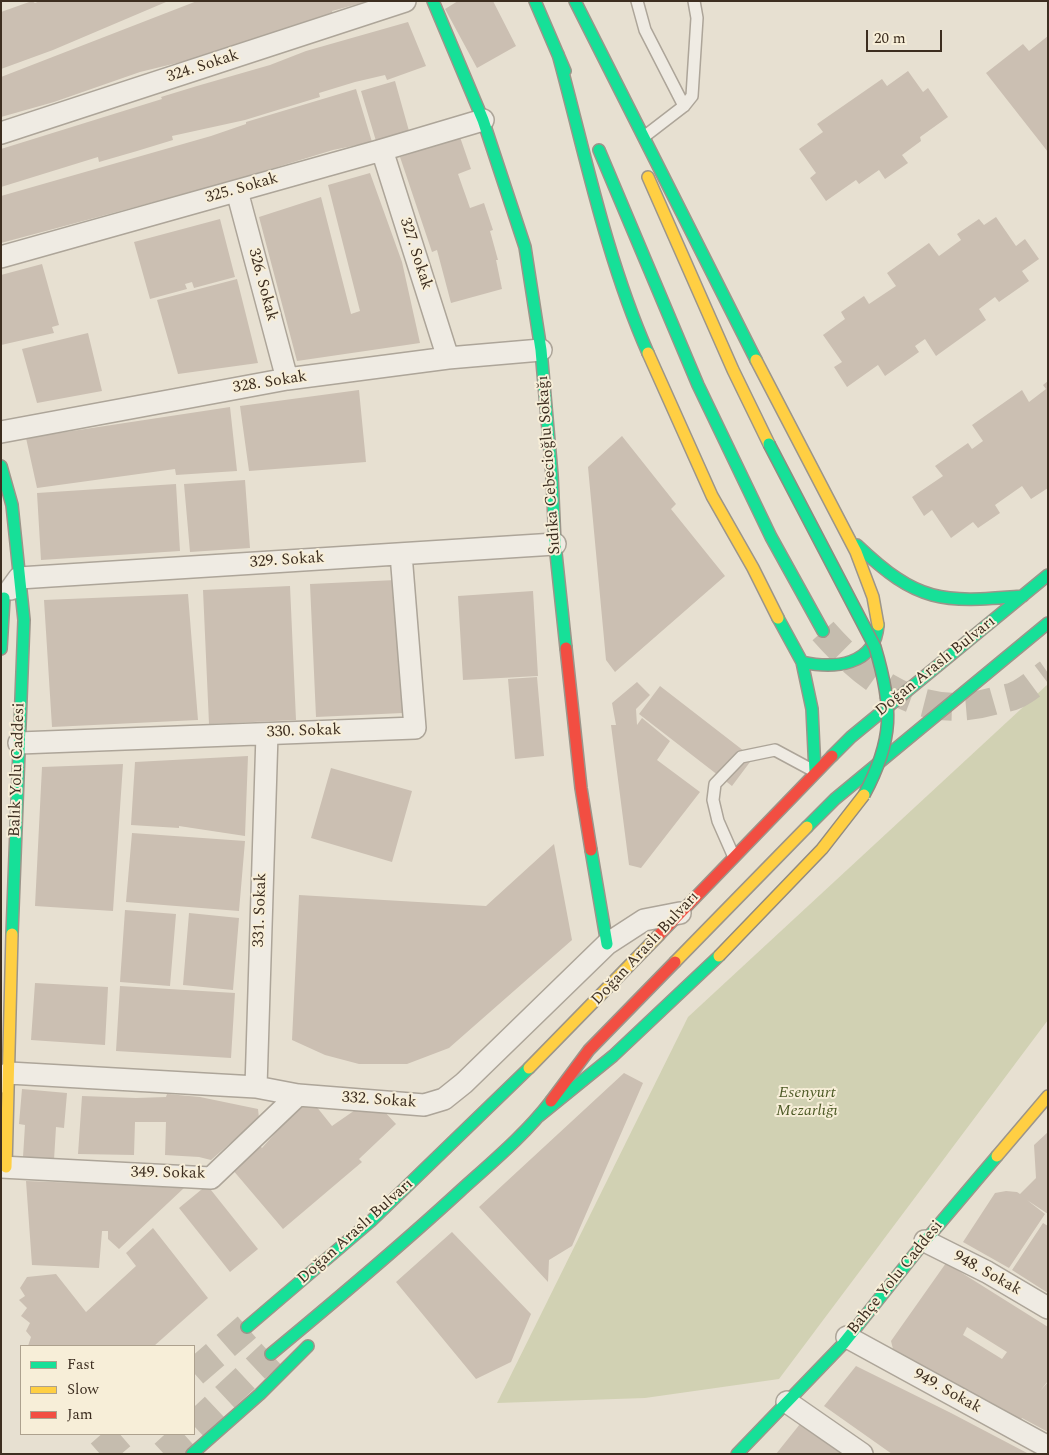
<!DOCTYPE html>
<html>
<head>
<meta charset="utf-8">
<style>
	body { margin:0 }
	#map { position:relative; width:1049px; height:1455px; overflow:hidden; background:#e7e0d1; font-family:Spectral,serif }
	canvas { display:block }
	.frame { position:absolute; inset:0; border:2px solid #3d2e20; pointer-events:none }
	.legend { position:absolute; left:20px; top:1345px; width:175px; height:90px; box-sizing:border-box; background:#f7eed8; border:1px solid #ada18e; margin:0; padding:6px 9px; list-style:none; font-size:15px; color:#3d2e20 }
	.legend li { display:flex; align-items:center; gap:10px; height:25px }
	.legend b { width:25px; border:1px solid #ada18e }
	.scale { position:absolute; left:866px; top:30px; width:76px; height:22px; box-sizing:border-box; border:2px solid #3d2e20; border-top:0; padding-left:6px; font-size:15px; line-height:18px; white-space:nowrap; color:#3d2e20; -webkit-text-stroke:4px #f7eed8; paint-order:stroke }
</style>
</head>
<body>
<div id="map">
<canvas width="1049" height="1455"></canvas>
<div class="frame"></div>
<ul class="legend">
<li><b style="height:6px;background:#16e098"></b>Fast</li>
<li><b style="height:6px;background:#ffcf43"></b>Slow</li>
<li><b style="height:6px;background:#f24e42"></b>Jam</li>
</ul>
<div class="scale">20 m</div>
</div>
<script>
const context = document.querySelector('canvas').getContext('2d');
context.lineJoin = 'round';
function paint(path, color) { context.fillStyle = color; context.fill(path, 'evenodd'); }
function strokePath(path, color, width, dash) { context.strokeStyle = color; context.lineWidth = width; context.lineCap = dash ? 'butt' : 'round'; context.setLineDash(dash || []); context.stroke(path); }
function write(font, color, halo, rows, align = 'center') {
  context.font = font + ' Spectral,serif'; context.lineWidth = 4; context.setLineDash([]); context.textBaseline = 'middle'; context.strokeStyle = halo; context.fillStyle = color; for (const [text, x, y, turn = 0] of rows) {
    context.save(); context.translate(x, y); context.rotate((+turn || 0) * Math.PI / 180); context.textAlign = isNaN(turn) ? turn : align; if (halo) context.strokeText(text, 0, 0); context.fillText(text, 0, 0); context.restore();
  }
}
paint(new Path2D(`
	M1048,684V1020L779,1379L645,1398L497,1403L688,1017Z`), '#d1d1b3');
paint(new Path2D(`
	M32,1L35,3L40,1L166,2L53,50L1,69V12Z
	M197,1L365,2L332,11L333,13L189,61V60L140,72L54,102L1,117V77Z
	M458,1H493L516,46L477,68L445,9Z
	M408,22L426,66L387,80L385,75L355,82L319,93L320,97L245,120L172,136L173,140L137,151L99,162L98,157L1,187V149L162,99L161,97L197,86L270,65L306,51Z
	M1048,36V152L986,73L1023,44L1029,51Z
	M908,71L923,92L928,88L948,117L920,137L921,141L902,155L908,163L885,179L879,170L859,184L856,180L826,201L810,178L816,173L799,149L823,132L817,124L882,79L887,86Z
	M395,81L409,131L376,141L361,91Z
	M356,89L372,142L333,150L261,172L262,173L1,243V196L211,136L246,124V122Z
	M460,137L471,169L458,174L470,208L484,203L493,230L490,231L498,260H496L502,289L451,303L437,250L432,252L400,157Z
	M370,173L402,262L420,343L297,361L259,217L321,197L351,314L360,311L328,185Z
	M996,217L1016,246L1025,239L1039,259L1022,271L1029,281L999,302L995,297L979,309L986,320L936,356L925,339L915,346L919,352L885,376L878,365L847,387L834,367L842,362L823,335L845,319L841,312L864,296L869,304L896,286L887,273L929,243L939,256L961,240L957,234L979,219L984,225Z
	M220,219L235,277L194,288L192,282L185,284L187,289L150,299L134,242Z
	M42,264L59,325L52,327L54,333L1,345V275Z
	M237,279L258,363L178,374L157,300Z
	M88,333L102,391L37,403L22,349Z
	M1048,381V488L1031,499L1022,486L995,505L1000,513L978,528L973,522L951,538L932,510L924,516L912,497L943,476L935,466L968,443L972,449L983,441L972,425L1022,390L1029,402L1046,389L1043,385Z
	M359,390L366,462L249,471L240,406Z
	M230,407L237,471L176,475L175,469L37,488L26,438Z
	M622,436L676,504L671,509L725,576L615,672L606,660L588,467Z
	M245,480L250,548L190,552L184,484Z
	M176,484L180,551L41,560L37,493Z
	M396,580L403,713L316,717L310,584Z
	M290,586L296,720L209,724L203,590Z
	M533,591L538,676L463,680L458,596Z
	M188,594L198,720L52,727L44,600Z
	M537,677L544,756L515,759L508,679Z
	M637,682L650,695L636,709L637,725L642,718L670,741L657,760L700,792L641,868L629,865L611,725H616L612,703Z
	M660,686L753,758L732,786L639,714Z
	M248,756L245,836L179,826V828L131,825L135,762Z
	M123,764L113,911L35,906L42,767Z
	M331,768L412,791L392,862L311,838Z
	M132,833L245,841L239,911L126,902Z
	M554,844L572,940L449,1048L407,1064H359L325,1055L292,1040L299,895L486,906Z
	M125,910L176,914L170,986L120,982Z
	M189,913L239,918L233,990L183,985Z
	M35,983L108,987L105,1045L31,1040Z
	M120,986L235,993L231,1058L116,1051Z
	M624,1073L643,1083L572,1246L549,1260L548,1282L479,1207Z
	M22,1089L67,1093L64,1128L56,1127L54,1160L23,1157L25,1125L19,1124Z
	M167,1094L200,1097L258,1109L259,1118L211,1160L199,1157L165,1155L166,1122H135L134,1155L78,1154L82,1096L136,1098L166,1097Z
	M316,1106L332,1126L358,1108L382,1109L396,1124L359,1159L362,1162L283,1229L232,1169L260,1146L262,1148L298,1107Z
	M1048,1132V1214L1027,1200L1045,1214L1009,1268L963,1242L995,1193L1006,1191L1017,1192L1020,1194L1036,1178L1034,1145Z
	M26,1181L108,1184L184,1188L119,1249L108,1239V1231H102L99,1268L32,1265Z
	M207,1185L258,1249L230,1272L179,1208Z
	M1043,1223L1048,1226V1293L1012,1270Z
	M153,1228L208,1298L154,1346H28L31,1337L26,1331L30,1323L21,1316L27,1308L19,1300L25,1296L20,1288L27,1277L56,1274L86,1312L136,1266L126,1253Z
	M452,1232L531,1314L511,1362L476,1379L396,1282Z
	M946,1263L1048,1327V1381L1040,1391L1048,1382V1432L1022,1418L1018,1423L893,1349L891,1341ZM967,1327L1007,1352L1002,1359L963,1335Z
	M856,1366L951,1413L1029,1454H892L824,1406Z
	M800,1424L843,1454H776Z`), '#cbbfb2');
strokePath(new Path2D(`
	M194,1373L247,1327
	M194,1426L271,1354
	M100,1454L123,1434
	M164,1454L186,1434`), '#c5bcae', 28, [28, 14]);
strokePath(new Path2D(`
	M823,631C869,683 922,722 994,701C1001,699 1010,698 1016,695C1027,690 1038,680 1048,673`), '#c5bcae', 28, [28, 14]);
const lane = new Path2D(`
	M637,1L645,30L684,106
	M645,136L684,106L692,96L697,18L694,1
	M733,855L718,821L713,800L715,784L741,757L775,750L814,771`);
const street = new Path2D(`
	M1,133L405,1
	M382,150L448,358
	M237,191L287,379
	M1,257L382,150L483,120
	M1,432L287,379L448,358L541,350
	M11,589L19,578L555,544
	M19,743L415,728L401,554
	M1,1082L9,1073L256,1087L298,1095L424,1105L444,1099L464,1083L607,944L644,920L680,913
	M256,1087L267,734
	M1,1167L211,1178L298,1095
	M925,1241L987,1272L1048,1308
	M847,1337L1048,1447
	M787,1402L862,1454`);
const fast = new Path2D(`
	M433,1L483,120L525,247L541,350L552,475L555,544L566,648
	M535,1L565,71
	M575,1L756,360
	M558,54C585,153 606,258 648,353
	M599,150L698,385L771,537L823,631
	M1,466L12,505L24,620L12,934
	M857,545C918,603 941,603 1023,596
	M778,618L802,662L812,709L815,772
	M1,649L4,598
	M802,662C834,669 875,666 878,625
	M832,756L851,737L1048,575
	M807,827L835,799L1048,623
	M591,850L607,944
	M539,1116L613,1056L719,956
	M247,1327L371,1221L529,1068
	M271,1354C335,1301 398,1248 459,1192C491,1163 525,1135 551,1101
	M192,1454L260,1394L308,1346
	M737,1454L843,1344L925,1241L997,1156`);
const slow = new Path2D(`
	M648,177L733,370L769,444
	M648,353L712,496L753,568L778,618
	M756,360L856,552L873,597L878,625
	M675,962L807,827
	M529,1068L659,935
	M997,1156L1048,1096
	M6,1167L12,934`);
const jam = new Path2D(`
	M566,648L581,788L591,850
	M659,935L832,756
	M551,1101L589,1050L675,962`);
strokePath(lane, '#ada599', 14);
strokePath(street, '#ada599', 24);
strokePath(fast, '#9c958a', 14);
strokePath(slow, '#9c958a', 14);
strokePath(jam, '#9c958a', 14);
strokePath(lane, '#efebe3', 11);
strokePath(street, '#efebe3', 21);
strokePath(fast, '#16e098', 11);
strokePath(slow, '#ffcf43', 11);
strokePath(jam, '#f24e42', 11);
const fastBridge = new Path2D(`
	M769,444L875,647C893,707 894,739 864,795`);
const slowBridge = new Path2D(`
	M719,956L822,849L864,795`);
strokePath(fastBridge, '#928b80', 14, []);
strokePath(slowBridge, '#928b80', 14, []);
strokePath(fastBridge, '#16e098', 11);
strokePath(slowBridge, '#ffcf43', 11);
write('16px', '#3d2e20', '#f7eed8', [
	["324. Sokak",203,67,-18],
	["325. Sokak",242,189,-16],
	["327. Sokak",415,254,72],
	["326. Sokak",262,285,75],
	["328. Sokak",270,383,-9],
	["Sıdıka Cebecioğlu Sokağı",550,465,-94],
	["329. Sokak",287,561,-4],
	["Doğan Araslı Bulvarı",936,667,-39],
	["330. Sokak",304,732,-2],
	["Balık Yolu Caddesi",18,770,-88],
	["331. Sokak",261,910,-88],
	["Doğan Araslı Bulvarı",646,949,-47],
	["332. Sokak",379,1101,4],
	["349. Sokak",168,1174,1],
	["Doğan Araslı Bulvarı",356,1232,-42],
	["948. Sokak",987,1274,29],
	["Bahçe Yolu Caddesi",896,1278,-51],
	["949. Sokak",947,1392,29]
]);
write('italic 16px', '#4d5a26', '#f7eed8', [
	["Esenyurt",807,1094],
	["Mezarlığı",807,1112]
]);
</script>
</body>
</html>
